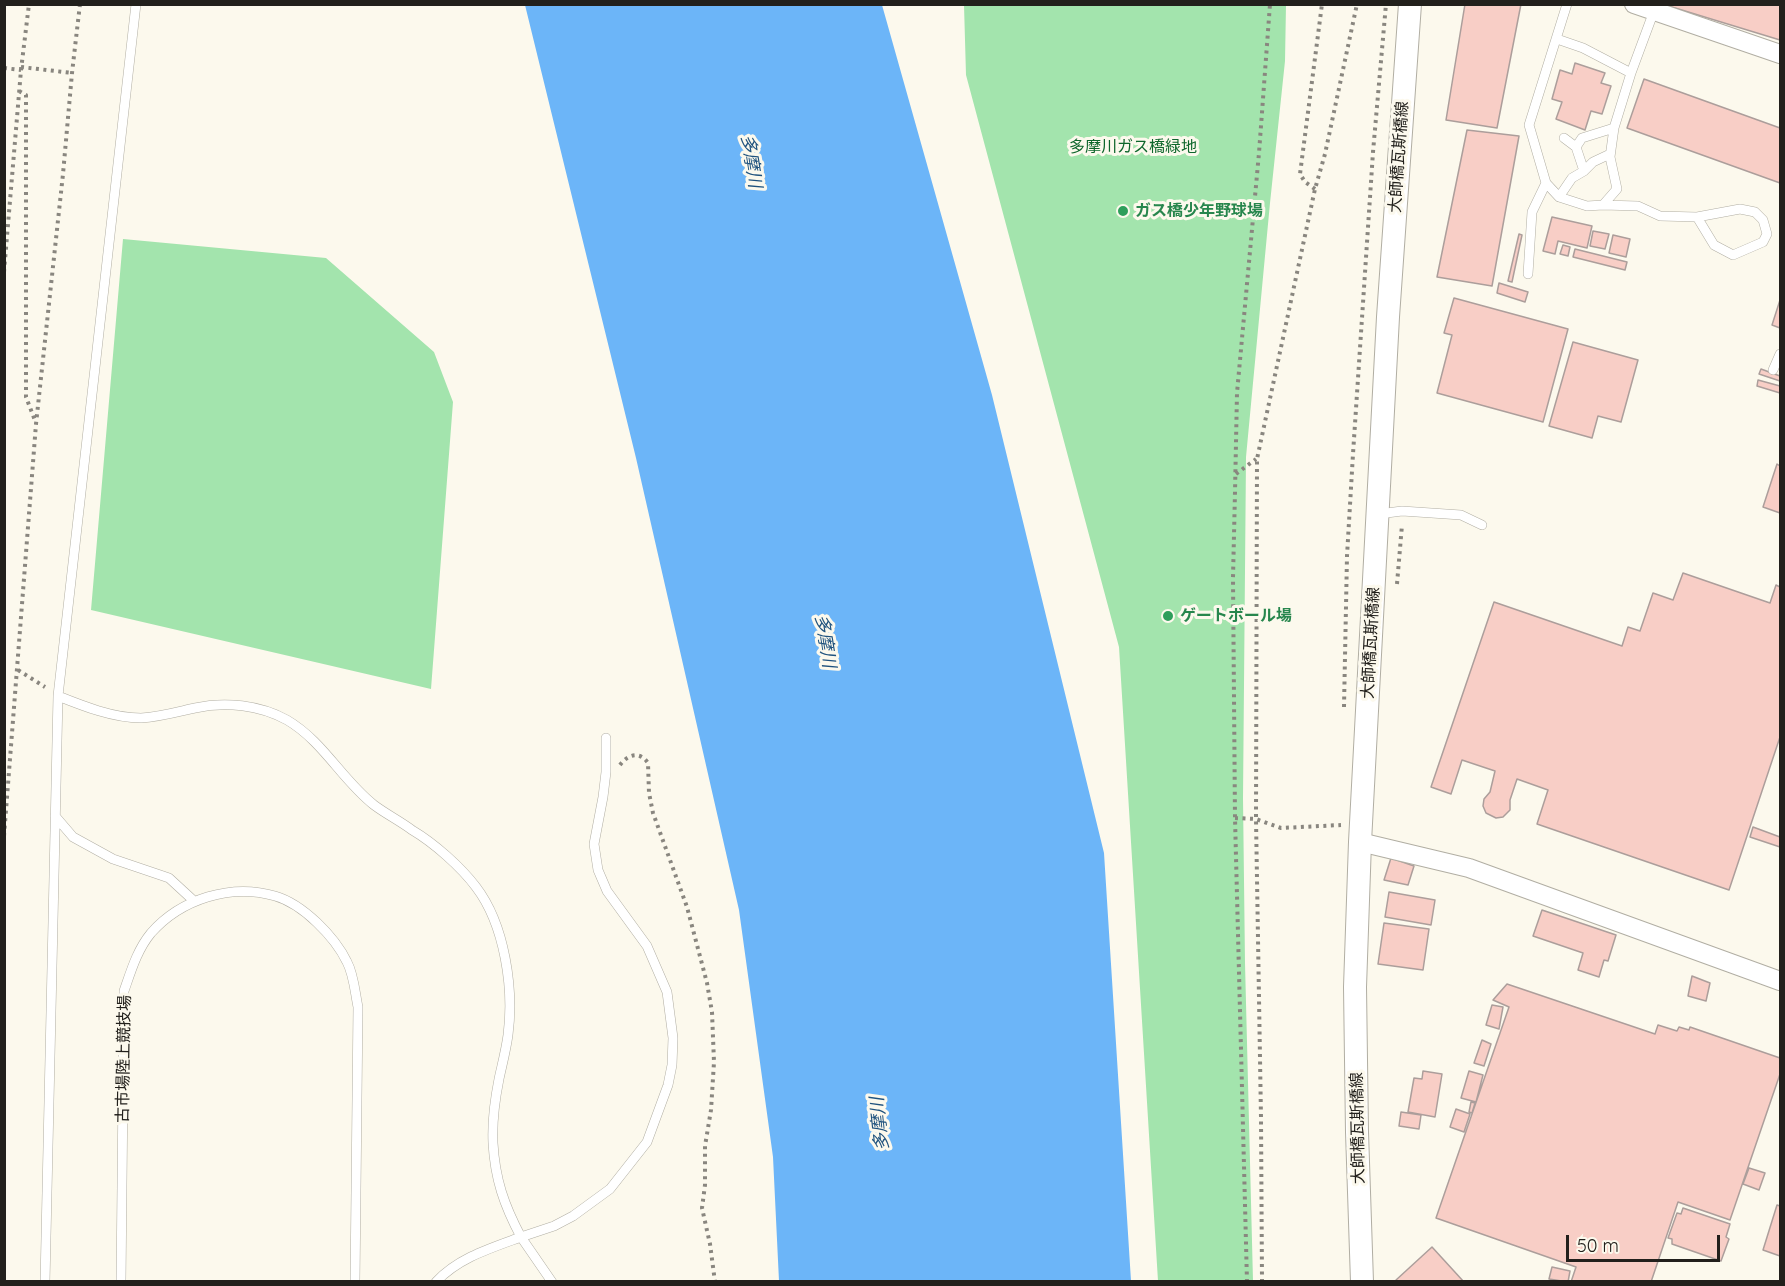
<!DOCTYPE html>
<html>
<head>
<meta charset="utf-8">
<style>
	body { margin:0 }
	#map { position:relative; width:1785px; height:1286px; overflow:hidden; background:#fcf9ed; font-family:Quicksand,sans-serif }
	canvas { display:block }
	.frame { position:absolute; inset:0; border:6px solid #22201c; pointer-events:none }
	.scale { position:absolute; left:1566px; top:1235px; width:154px; height:27px; box-sizing:border-box; border:3px solid #22201c; border-top:0; padding-left:8px; font-size:18px; line-height:21px; white-space:nowrap; color:#22201c; -webkit-text-stroke:4px #fcf9ed; paint-order:stroke }
</style>
</head>
<body>
<div id="map">
<canvas width="1785" height="1286"></canvas>
<div class="frame"></div>
<div class="scale">50 m</div>
</div>
<script>
const context = document.querySelector('canvas').getContext('2d');
context.lineJoin = 'round';
function paint(path, color) { context.fillStyle = color; context.fill(path, 'evenodd'); }
function strokePath(path, color, width, dash) { context.strokeStyle = color; context.lineWidth = width; context.lineCap = dash ? 'butt' : 'round'; context.setLineDash(dash || []); context.stroke(path); }
function write(font, color, halo, rows, align = 'center') {
  context.font = font + ' Quicksand,"Noto Sans JP",sans-serif'; context.lineWidth = 6; context.setLineDash([]); context.textBaseline = 'middle'; context.strokeStyle = halo; context.fillStyle = color; for (const [text, x, y, turn = 0] of rows) {
    context.save(); context.translate(x, y); context.rotate((+turn || 0) * Math.PI / 180); context.textAlign = isNaN(turn) ? turn : align; if (halo) context.strokeText(text, 0, 0); context.fillText(text, 0, 0); context.restore();
  }
}
paint(new Path2D(`
	M964,5H1286L1285,61L1270,203L1246,457L1243,798L1245,963L1253,1281H1158L1119,647L966,75Z
	M123,239L326,258L434,352L453,402L431,689L91,610Z`), '#a3e4ad');
paint(new Path2D(`
	M525,5H882L992,395L1104,853L1131,1281H779L773,1157L739,910L636,458Z`), '#6cb5f8');
const building = new Path2D(`
	M1465,4H1521L1497,128L1446,120Z
	M1662,4H1780V40Z
	M1575,63L1605,73L1601,83L1611,86L1602,114L1591,111L1585,130L1556,119L1562,102L1552,99L1560,70L1572,74Z
	M1644,79L1780,128V183L1627,128Z
	M1467,130L1519,136L1492,286L1437,277Z
	M1552,217L1592,226L1587,248L1558,241L1555,254L1543,251Z
	M1593,231L1609,234L1605,249L1590,246Z
	M1519,234L1522,235L1512,282L1508,281Z
	M1613,235L1630,239L1626,257L1609,253Z
	M1563,245L1570,247L1568,256L1560,254Z
	M1575,249L1627,262L1625,270L1573,257Z
	M1499,283L1528,292L1525,302L1497,293Z
	M1454,298L1568,329L1543,422L1437,393L1452,335L1444,333Z
	M1780,300V328L1772,325Z
	M1573,342L1638,360L1621,422L1598,416L1592,438L1549,426Z
	M1761,369L1780,376V381L1759,374Z
	M1758,380L1780,386V393L1757,386Z
	M1777,464L1780,466V513L1763,507Z
	M1683,573L1770,603L1776,585L1780,587V737L1729,890L1537,824L1548,790L1517,779L1510,800V810L1503,817L1496,818L1486,813L1483,806L1484,799L1490,792L1495,771L1462,760L1451,794L1431,787L1494,602L1622,646L1628,627L1640,631L1653,593L1673,600Z
	M1753,827L1780,837V847L1750,837Z
	M1391,858L1414,866L1408,885L1384,880Z
	M1389,892L1435,900L1431,925L1385,917Z
	M1542,910L1616,935L1608,961L1604,960L1599,977L1578,970L1583,953L1533,936Z
	M1384,923L1429,929L1423,970L1378,964Z
	M1692,976L1710,983L1706,1001L1688,996Z
	M1507,984L1655,1034L1658,1025L1677,1031L1679,1027L1689,1030L1690,1027L1780,1058V1074L1730,1220L1678,1202L1651,1282H1571L1576,1267L1436,1218L1509,1007L1493,1000Z
	M1492,1005L1503,1007L1499,1029L1486,1025Z
	M1482,1040L1491,1044L1484,1066L1474,1063Z
	M1423,1071L1442,1074L1435,1117L1408,1112L1414,1078L1422,1079Z
	M1469,1071L1483,1075L1476,1102L1461,1098Z
	M1471,1102L1475,1103L1472,1113L1469,1112Z
	M1456,1109L1470,1114L1464,1132L1450,1127Z
	M1401,1112L1421,1115L1419,1129L1399,1126Z
	M1749,1168L1765,1173L1759,1190L1743,1184Z
	M1777,1205L1780,1206V1256L1763,1250Z
	M1683,1208L1730,1224L1726,1237L1729,1239L1721,1261L1672,1244V1239L1668,1238L1677,1213L1681,1214Z
	M1432,1247L1464,1282H1397L1396,1280Z
	M1552,1267L1570,1271L1568,1282L1549,1279Z`);
paint(building, '#f8cec6');
strokePath(building, '#ac9e9b', 1.5);
const service = new Path2D(`
	M1557,39L1583,48L1631,73
	M1564,138L1576,147
	M1584,171L1576,147L1582,138L1614,128
	M1546,183L1559,197L1587,206L1603,205L1617,189L1610,157L1614,128L1631,73L1654,11
	M1559,197L1572,178L1584,171L1593,162L1610,154
	M1603,205L1638,206L1660,216L1697,217L1740,209L1755,212L1763,220L1767,234L1763,242L1733,255L1714,245L1697,217
	M1528,274L1532,212L1546,183L1529,125L1567,4
	M1773,370L1780,354
	M1379,514L1402,511L1461,515L1482,525
	M58,696C83,706 113,718 141,718C160,717 177,712 195,708C225,701 260,705 287,720C323,741 342,780 374,805C386,814 400,821 412,830C434,843 461,867 476,887C505,925 514,989 508,1035C506,1050 502,1065 499,1079C495,1099 492,1122 493,1143C495,1179 504,1205 521,1237L554,1226L573,1216L610,1189L647,1142L668,1085L672,1065L673,1038L667,992L647,946L607,891L598,870L594,844L603,797L606,772V738
	M55,816L73,837L113,859L169,878L194,901
	M45,1282L58,696L136,4
	M121,1282L124,991C131,971 137,950 151,933C181,899 231,883 275,896C303,904 335,937 347,962C354,975 355,993 358,1007L355,1282
	M436,1282C458,1258 491,1248 521,1237L552,1282`);
const minor = new Path2D(`
	M1634,4L1780,54
	M1360,842L1469,868L1780,981`);
const tertiary = new Path2D(`
	M1362,1282L1357,1132L1355,987L1360,842L1388,317L1410,4`);
strokePath(service, '#b1aea3', 10);
strokePath(minor, '#b1aea3', 20);
strokePath(tertiary, '#b1aea3', 24);
strokePath(new Path2D(`
	M21,67L72,73
	M4,68L21,70
	M19,91L26,95V397L36,423
	M1315,189L1305,182L1300,174L1322,4
	M4,272L21,70L29,4
	M1236,474L1256,459
	M1397,584L1402,525
	M18,670L45,687
	M1344,707L1347,556L1353,454L1373,152L1386,4
	M620,765C628,754 640,751 648,763L649,793L653,813L687,907L707,983L712,1012L714,1062L711,1110L705,1146V1185L702,1208L710,1244L715,1282
	M1235,818L1256,819L1281,828L1341,825
	M4,836L36,424L63,174L72,73L80,4
	M1247,1282L1235,818L1233,578L1235,492L1237,393L1259,153L1270,4
	M1262,1282L1261,1118L1256,819L1257,459L1315,189L1325,154L1357,4`), '#89867f', 4, [3, 4.5]);
strokePath(service, '#fff', 9);
strokePath(minor, '#fff', 18);
strokePath(tertiary, '#fff', 22);
for (const [x, y, r, color] of [
	[1123,211,6,"#2e9e5b"],
	[1168,616,6,"#2e9e5b"]
]) { const dot = new Path2D(); dot.arc(x, y, r, 0, 2 * Math.PI); context.fillStyle = color; context.fill(dot); strokePath(dot, '#fcf9ed', 2); }
write('16px', '#0d662b', '#fcf9ed', [
	["多摩川ガス橋緑地",1133,147]
]);
write('16px', '#22201c', '#fcf9ed', [
	["大師橋瓦斯橋線",1399,157,-86],
	["大師橋瓦斯橋線",1371,643,-87],
	["古市場陸上競技場",124,1059,-89],
	["大師橋瓦斯橋線",1358,1128,-91]
]);
write('bold 16px', '#27864d', '#fcf9ed', [
	["ガス橋少年野球場",1135,211],
	["ゲートボール場",1180,616]
], 'left');
write('italic 18px', '#1f527e', '#fcf9ed', [
	["多摩川",751,161,81],
	["多摩川",825,641,81],
	["多摩川",880,1124,-96]
]);
</script>
</body>
</html>
